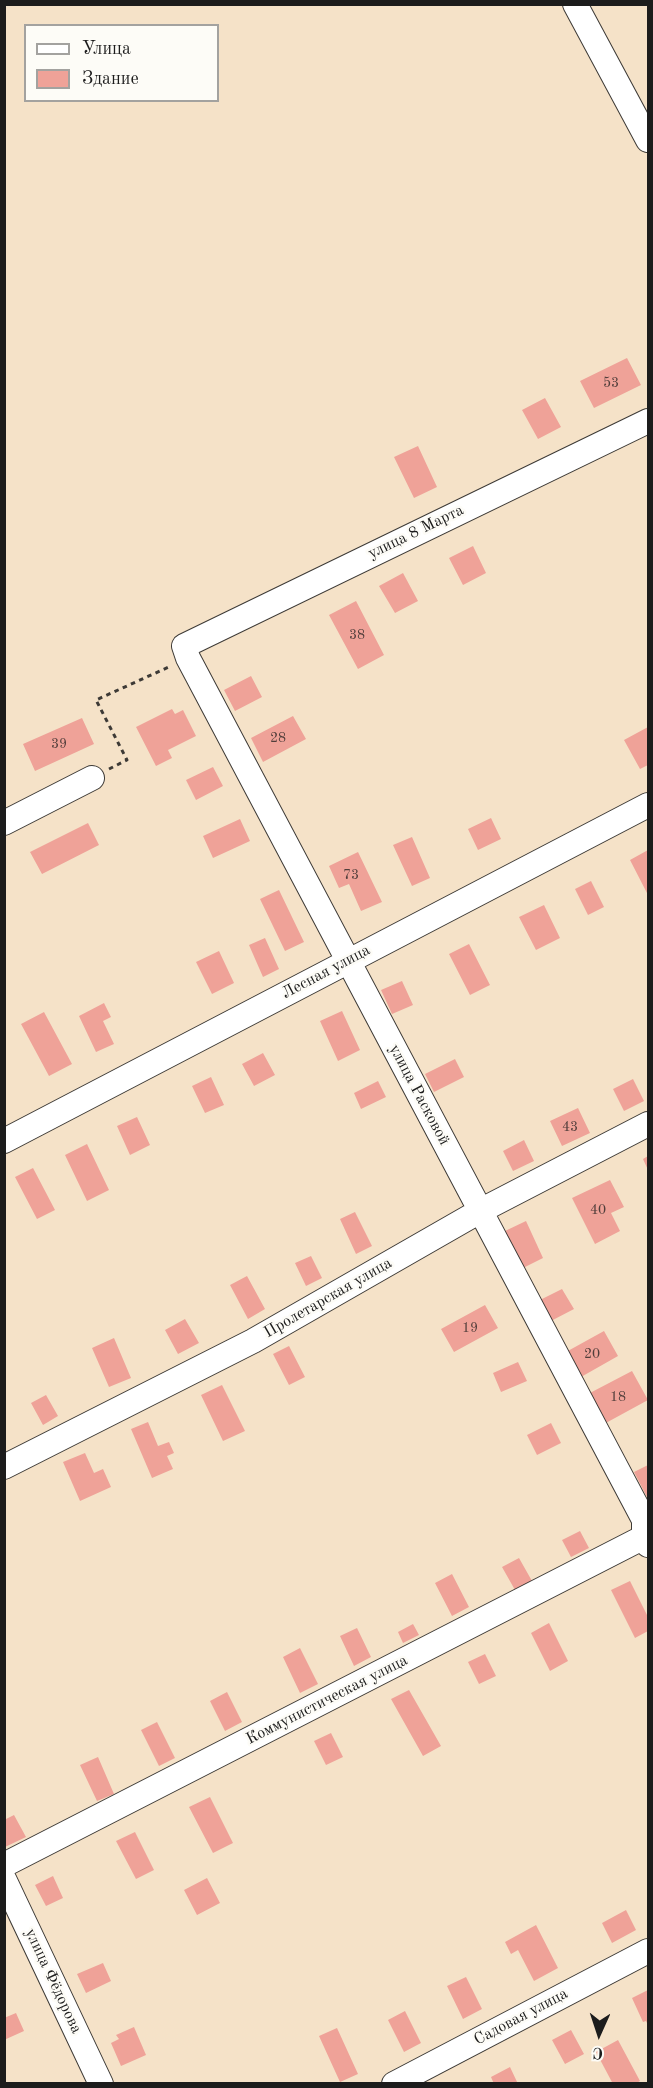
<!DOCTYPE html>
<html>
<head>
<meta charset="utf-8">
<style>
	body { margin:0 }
	#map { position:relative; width:653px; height:2088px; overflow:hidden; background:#f5e2c8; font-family:"Old Standard TT",serif }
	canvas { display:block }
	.frame { position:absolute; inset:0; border:6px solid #1c1c1c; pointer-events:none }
	.legend { position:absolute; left:24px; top:24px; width:195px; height:78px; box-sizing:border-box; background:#fdfcf7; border:2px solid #a3a29f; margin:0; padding:8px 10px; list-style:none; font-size:18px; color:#1c1c1c }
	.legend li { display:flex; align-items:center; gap:12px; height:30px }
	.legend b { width:30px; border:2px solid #a3a29f }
	.north { position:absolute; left:569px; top:2004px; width:60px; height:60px; -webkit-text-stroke:4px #fdfcf7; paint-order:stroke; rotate:183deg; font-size:16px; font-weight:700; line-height:24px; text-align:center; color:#1c1c1c }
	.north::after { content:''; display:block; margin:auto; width:21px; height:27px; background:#1c1c1c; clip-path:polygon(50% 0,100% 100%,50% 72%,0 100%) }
</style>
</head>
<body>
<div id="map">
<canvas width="653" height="2088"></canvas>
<div class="frame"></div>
<ul class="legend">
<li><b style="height:8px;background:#fff"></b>Улица</li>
<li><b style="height:16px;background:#efa298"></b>Здание</li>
</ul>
<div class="north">С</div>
</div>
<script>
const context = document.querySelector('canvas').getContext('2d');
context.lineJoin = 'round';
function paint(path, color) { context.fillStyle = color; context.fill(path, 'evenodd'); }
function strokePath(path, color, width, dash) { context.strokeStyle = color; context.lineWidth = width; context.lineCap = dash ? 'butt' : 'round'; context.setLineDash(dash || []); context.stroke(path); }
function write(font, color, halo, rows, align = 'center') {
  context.font = font + ' "Old Standard TT",serif'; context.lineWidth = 5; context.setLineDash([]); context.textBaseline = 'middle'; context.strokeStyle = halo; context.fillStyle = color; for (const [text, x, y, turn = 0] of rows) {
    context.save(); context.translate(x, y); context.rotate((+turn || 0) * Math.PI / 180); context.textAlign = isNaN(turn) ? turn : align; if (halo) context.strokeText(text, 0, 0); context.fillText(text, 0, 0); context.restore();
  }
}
paint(new Path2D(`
	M627,358L641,385L594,408L580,381Z
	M545,398L561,427L538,439L522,410Z
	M418,446L437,487L414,498L394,457Z
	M473,546L486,573L463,585L449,558Z
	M403,573L418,601L395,613L379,586Z
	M356,601L384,655L358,669L329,615Z
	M251,676L262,697L235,711L224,690Z
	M172,709L175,714L183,710L196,736L168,750L172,758L156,766L136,727Z
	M293,716L306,739L263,762L251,738Z
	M82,718L94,744L35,771L23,744Z
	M648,727V765L640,769L624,740Z
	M213,767L223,786L196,800L186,780Z
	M491,818L501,839L478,850L468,829Z
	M240,819L250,841L213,858L203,836Z
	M88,823L99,845L42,874L30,852Z
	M412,837L430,878L412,886L393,845Z
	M648,850V895L630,860Z
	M358,852L382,902L361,911L349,884L339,888L329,866Z
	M591,881L604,907L588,915L575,889Z
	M279,890L304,942L285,951L260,899Z
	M544,905L560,938L536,950L519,917Z
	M265,938L279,969L263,977L249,945Z
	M469,944L490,985L470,995L449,954Z
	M219,951L234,983L212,994L196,962Z
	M402,981L413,1005L392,1014L381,990Z
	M104,1003L111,1017L103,1021L114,1044L96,1052L79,1016Z
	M342,1011L360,1050L338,1061L320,1021Z
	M44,1012L72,1064L49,1076L21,1024Z
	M263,1053L275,1075L254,1086L242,1064Z
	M455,1059L464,1077L434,1092L425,1074Z
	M211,1077L224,1105L205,1113L192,1086Z
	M633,1079L644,1101L624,1111L613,1089Z
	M378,1081L386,1097L361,1109L354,1093Z
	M578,1108L590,1133L562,1146L550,1121Z
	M137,1117L150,1145L130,1155L117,1126Z
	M524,1140L534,1161L513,1171L503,1151Z
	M87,1144L109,1190L87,1201L65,1155Z
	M648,1156V1170L643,1159Z
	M33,1168L55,1210L37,1219L15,1177Z
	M610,1180L624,1207L611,1213L620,1231L595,1244L572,1198Z
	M355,1212L372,1246L356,1254L340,1219Z
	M526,1221L543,1258L523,1268L505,1231Z
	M311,1256L322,1278L306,1286L295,1263Z
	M247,1276L265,1309L248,1319L230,1285Z
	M562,1289L574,1309L549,1322L538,1301Z
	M485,1305L498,1328L454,1352L441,1329Z
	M185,1319L199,1343L178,1354L165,1330Z
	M604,1331L618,1356L581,1377L566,1352Z
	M114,1338L131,1378L109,1387L92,1348Z
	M289,1346L305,1377L289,1385L273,1354Z
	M518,1362L527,1381L501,1392L493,1373Z
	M632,1371L648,1400L604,1424L588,1394Z
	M222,1385L245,1431L223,1441L201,1395Z
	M46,1395L58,1416L43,1425L31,1403Z
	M148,1422L158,1446L169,1442L174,1453L167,1456L173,1469L152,1478L131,1429Z
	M551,1423L561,1443L537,1455L527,1435Z
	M85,1453L94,1473L103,1469L111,1487L80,1501L63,1462Z
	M648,1465V1499L634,1472Z
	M580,1531L589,1548L571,1557L562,1540Z
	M519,1558L532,1581L515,1590L502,1567Z
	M452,1574L469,1607L452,1616L435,1583Z
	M630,1581L648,1617V1631L635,1638L611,1590Z
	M549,1623L568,1661L550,1671L531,1633Z
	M413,1624L419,1635L403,1643L398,1632Z
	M357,1628L371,1657L354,1666L340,1636Z
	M300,1648L318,1684L300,1693L283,1657Z
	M485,1654L496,1676L479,1684L468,1662Z
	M409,1690L441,1746L423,1756L391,1699Z
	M227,1692L242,1722L225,1731L210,1701Z
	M157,1722L175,1758L159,1766L141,1730Z
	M331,1733L343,1757L326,1765L314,1741Z
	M98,1757L114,1794L97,1801L80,1765Z
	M210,1797L233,1843L213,1853L189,1807Z
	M14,1815L26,1837L5,1847L4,1820Z
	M135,1832L154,1870L136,1879L116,1841Z
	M53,1876L63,1898L46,1906L35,1885Z
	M207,1878L220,1903L197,1915L184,1890Z
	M626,1910L636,1930L612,1943L602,1923Z
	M536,1925L558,1968L534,1981L518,1950L511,1954L505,1942Z
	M103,1963L111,1981L86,1993L77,1974Z
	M466,1977L482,2009L463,2019L447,1986Z
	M648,1990V2025L646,2021L643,2022L632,1998Z
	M405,2011L421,2043L404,2052L388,2020Z
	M16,2013L24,2031L4,2040V2018Z
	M134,2027L146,2055L121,2066L111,2043L119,2039L116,2035Z
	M337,2028L358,2074L340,2082L319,2036Z
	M571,2030L584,2054L565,2064L552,2040Z
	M618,2040L640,2081L635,2084H613L596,2052Z
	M510,2067L518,2084H494L491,2077Z`), '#efa298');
const minor = new Path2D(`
	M575,4L648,140
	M648,421L184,646L188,658L644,1520V1537L648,1545
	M4,823L92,778
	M4,1141L648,805
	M4,1467L253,1341L480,1211L648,1124
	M4,1865L648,1535
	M4,1879L101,2084
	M394,2084L648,1951`);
strokePath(minor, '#3d3a36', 26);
strokePath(new Path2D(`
	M109,769L127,760L96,700L171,666`), '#3d3a36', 3, [4.5, 4.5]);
strokePath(minor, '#fff', 24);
write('14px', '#513e3b', null, [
	["53",611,383],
	["38",357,635],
	["28",278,738],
	["39",59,744],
	["73",351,875],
	["43",570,1127],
	["40",598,1210],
	["19",470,1328],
	["20",592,1354],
	["18",618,1397]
]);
write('16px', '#1c1c1c', '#fdfcf7', [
	["улица 8 Марта",416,532,-26],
	["Лесная улица",326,972,-28],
	["улица Расковой",419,1095,62],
	["Пролетарская улица",328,1298,-30],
	["Коммунистическая улица",327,1700,-27],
	["улица Фёдорова",53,1981,65],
	["Садовая улица",521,2017,-28]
]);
</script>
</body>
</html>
